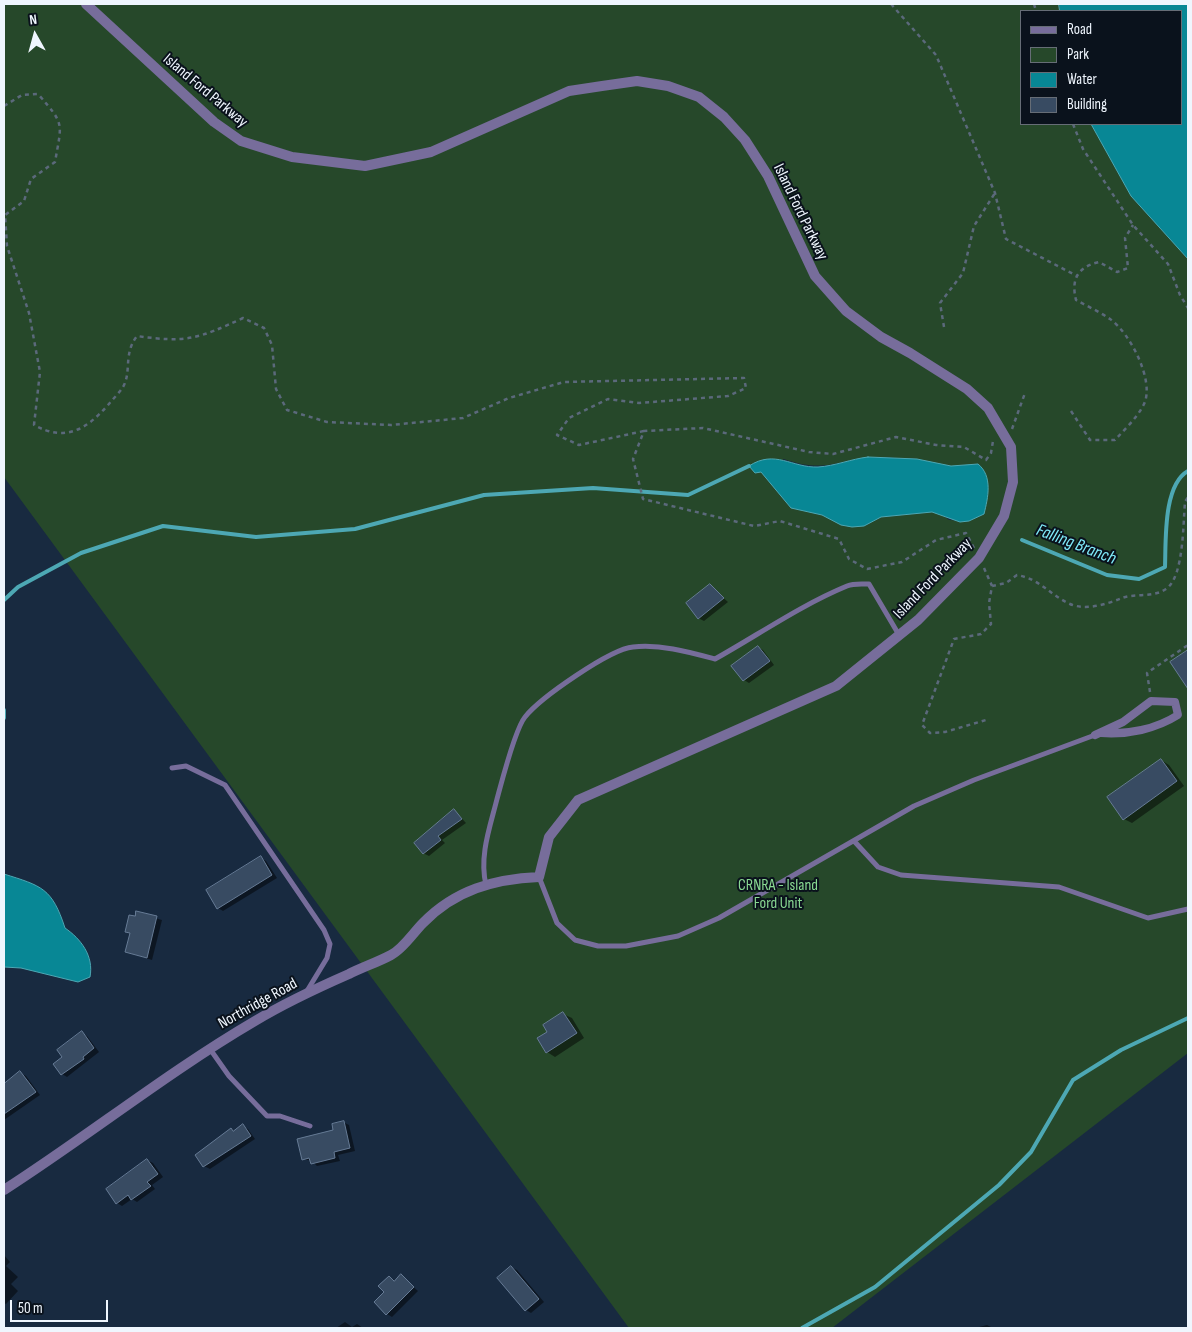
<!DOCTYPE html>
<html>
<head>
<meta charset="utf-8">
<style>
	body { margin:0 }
	#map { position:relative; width:1192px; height:1332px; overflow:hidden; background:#182a40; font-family:"Sofia Sans Condensed",sans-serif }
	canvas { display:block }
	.frame { position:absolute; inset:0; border:5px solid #eff6fe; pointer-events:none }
	.legend { position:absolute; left:1020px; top:10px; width:162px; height:115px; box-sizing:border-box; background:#0a121c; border:1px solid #666d76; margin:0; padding:6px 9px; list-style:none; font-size:15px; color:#eff6fe }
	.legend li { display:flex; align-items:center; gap:10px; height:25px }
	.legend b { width:25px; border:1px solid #666d76 }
	.north { position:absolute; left:10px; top:10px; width:50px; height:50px; -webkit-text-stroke:4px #0a121c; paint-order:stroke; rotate:353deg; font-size:14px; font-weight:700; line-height:20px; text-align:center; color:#eff6fe }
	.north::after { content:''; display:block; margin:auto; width:18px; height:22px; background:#eff6fe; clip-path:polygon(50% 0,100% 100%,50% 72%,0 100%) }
	.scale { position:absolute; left:10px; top:1300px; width:98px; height:22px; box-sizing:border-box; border:2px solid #eff6fe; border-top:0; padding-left:6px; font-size:15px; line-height:18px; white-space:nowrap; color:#eff6fe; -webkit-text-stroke:4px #0a121c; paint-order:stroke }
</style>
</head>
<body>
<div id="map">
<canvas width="1192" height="1332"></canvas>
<div class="frame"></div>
<ul class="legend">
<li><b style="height:6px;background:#776d9b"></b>Road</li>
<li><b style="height:14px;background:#26482a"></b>Park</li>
<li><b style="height:14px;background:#088795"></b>Water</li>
<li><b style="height:14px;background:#384b62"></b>Building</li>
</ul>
<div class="north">N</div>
<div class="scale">50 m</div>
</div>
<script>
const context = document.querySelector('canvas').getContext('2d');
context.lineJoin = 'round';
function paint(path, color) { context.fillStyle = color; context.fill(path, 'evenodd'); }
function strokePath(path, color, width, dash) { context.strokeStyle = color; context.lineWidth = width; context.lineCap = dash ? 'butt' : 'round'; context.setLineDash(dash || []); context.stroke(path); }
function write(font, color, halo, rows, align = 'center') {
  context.font = font + ' "Sofia Sans Condensed",sans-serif'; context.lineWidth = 4; context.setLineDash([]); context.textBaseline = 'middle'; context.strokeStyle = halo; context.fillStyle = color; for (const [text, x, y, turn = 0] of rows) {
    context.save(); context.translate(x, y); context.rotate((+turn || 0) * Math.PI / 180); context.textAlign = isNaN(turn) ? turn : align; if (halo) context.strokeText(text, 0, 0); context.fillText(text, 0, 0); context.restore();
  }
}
paint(new Path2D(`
	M4,4H1059L1060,11H1021V124H1091L1131,196L1188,259V1053L832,1328H629L4,477ZM877,457L917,459L951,467L978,464L984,514L969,521L949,520L941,514L932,512L881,517L864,526L841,525L822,515L791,508L761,472L784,459C826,474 838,459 877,457Z`), '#26482a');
const water = new Path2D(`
	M1059,4H1188V259L1131,196L1091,124H1181V11H1060Z
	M868,457L917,459L951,466L978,464C993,476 988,498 984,514L969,521L960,522L932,512L881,517L864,526L852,527L841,525L822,515L791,508L761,472L755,473L749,466C775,449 792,468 818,467C835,466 851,459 868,457Z
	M4,874C42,886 52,888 65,928C81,939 94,956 90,977L78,982L21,968L4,967Z`);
paint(water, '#088795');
strokePath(water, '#4da8b4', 1);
paint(new Path2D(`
	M710,586L728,602L704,621L698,618Z
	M758,647L763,650L774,665L749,683L744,680L733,666Z
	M1161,760L1169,765L1184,786L1132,823L1124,819Z
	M454,810L466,823L442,840L445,843L429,856L423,853L441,822L440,820Z
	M261,858L266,861L277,878L223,911L218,908Z
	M137,913L162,920L152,960L126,952L131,934L126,931Z
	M563,1014L572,1018L584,1038L555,1057L547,1052L549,1032Z
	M82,1033L87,1036L99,1052L67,1077L62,1074L64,1058Z
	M20,1073L26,1076L40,1095L4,1120V1094Z
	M343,1122L349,1125L355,1151L338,1155L340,1161L317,1166L312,1161L303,1159Z
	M243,1126L248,1129L255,1139L210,1169L204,1166L197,1155L231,1129L235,1131Z
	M147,1160L153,1163L163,1177L152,1185L155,1189L137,1202L132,1199L122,1206L117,1203Z
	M4,1255L10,1262L6,1266L18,1277L11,1284L18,1291L6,1304L4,1303Z
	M511,1267L517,1270L544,1302L531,1313L526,1310Z
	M401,1276L418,1291L392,1317L387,1314L385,1292L389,1277L396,1281Z
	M345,1322L352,1327L357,1324L363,1328H336Z
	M987,1325L993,1328H975Z`), '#0007');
strokePath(new Path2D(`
	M1022,540L1107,575L1139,579L1165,567C1166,541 1163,485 1188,471
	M4,600L18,587L81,553L163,526L256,537L355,529L484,495L593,488L688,495L749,466
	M4,710V718
	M802,1328L875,1287L999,1185L1031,1152L1073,1080L1121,1050L1188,1018`), '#4da8b4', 4);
const building = new Path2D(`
	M710,584L724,598L698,619L686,603Z
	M758,646L770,661L743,681L731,666Z
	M1188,650V689L1170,662Z
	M1161,759L1177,781L1123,820L1107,797Z
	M454,809L462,819L438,836L441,840L423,854L414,843Z
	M261,856L272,875L217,909L206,890Z
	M136,911L157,916L147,958L125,952L130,933L125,932L129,915L135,916Z
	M563,1012L577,1033L546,1053L537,1038L547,1032L543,1025Z
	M82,1031L94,1048L83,1057L84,1059L61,1075L53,1064L62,1057L57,1050Z
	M20,1071L36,1092L4,1114V1084Z
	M344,1121L350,1148L334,1152L335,1158L311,1164L309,1158L302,1160L297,1139L333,1130L332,1124Z
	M243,1124L251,1136L203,1167L195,1155L231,1128L233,1131Z
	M147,1159L158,1174L147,1182L151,1186L131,1200L128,1195L116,1204L106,1189Z
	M511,1266L539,1299L525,1311L497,1278Z
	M401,1274L414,1287L386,1315L374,1302L384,1292L378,1286L389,1276L394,1281Z`);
paint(building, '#384b62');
strokePath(building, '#667b95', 1);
strokePath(new Path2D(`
	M891,4L936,55L995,193L1006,239L1077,276
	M1034,4L1036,11
	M4,106L22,95L38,94C65,125 62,122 55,162L31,179L24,201L5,215L7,246L29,313L40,372L34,425C65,442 86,430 108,405C113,399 119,393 123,387C132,371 123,354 137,336C186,343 198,339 243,318L264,328L272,345L276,389L287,410L327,422L391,425L463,418L509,398L564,382L744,378L746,388L728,396L639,403L608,399L569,418L557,435L579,445L644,431
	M1073,124L1083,149L1133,225L1168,264L1180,295L1188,308
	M944,327L940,303L963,273L974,226L995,193
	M1071,411L1090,440H1115C1125,429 1137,418 1144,404C1155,381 1130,333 1110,319C1100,312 1087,306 1076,300C1071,280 1077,267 1099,262L1117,272L1128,268L1125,238L1133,225
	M1012,429L1025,393
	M974,548L966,533L936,540L902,562L867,569L849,559L839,539L780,521L754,526L643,499L633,459L644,431L703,428L809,452L833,454L896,437L936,445L964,447L986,460L991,453L993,441L995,440
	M984,568L992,586L989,603L991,624L981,634L954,639L922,725L930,733L945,732L986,720
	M992,586L1006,583L1017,575C1040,579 1050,595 1070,604C1086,611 1107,604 1122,598C1136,593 1153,598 1166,589C1184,577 1183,523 1185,502L1188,497
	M1150,692L1147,673L1188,645`), '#5b697b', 2.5, [4, 4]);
strokePath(new Path2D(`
	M172,768L186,766L225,785L324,930L330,944L327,958L307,991
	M854,841L878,867L901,875L1059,887L1148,918L1188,909
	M539,877L557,923L575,940L598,946H626L678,936L719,918L914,806L974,780L1095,735
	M486,885C479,856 490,827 497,799C502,781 515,729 525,717C540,698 610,649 633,647C661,644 689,652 715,659C758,635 801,605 847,586C854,583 861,584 869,584L899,635
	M210,1049L229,1076L267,1116H280L310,1126`), '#776d9b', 5);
strokePath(new Path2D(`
	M1095,735L1123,722L1151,701L1175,702L1178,715C1156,729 1128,735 1101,733`), '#776d9b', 8);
strokePath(new Path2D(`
	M4,1190C88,1136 168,1072 255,1021C285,1003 317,988 349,974C363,967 378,962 391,955C403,949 413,933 423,923C455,890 494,879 539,877L549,837L578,800L836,686L918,620L979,558L1004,516L1013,482L1011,447L988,408L967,389L910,353L881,337L846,311L815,276L768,176L745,140L724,117L699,97L668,86L637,81L602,86L569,91L431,152L365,166L292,157L241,141L214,122L86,4`), '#776d9b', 10);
write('16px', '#eff6fe', '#0a121c', [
	["Island Ford Parkway",205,91,40],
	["Island Ford Parkway",800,212,64],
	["Island Ford Parkway",933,579,-46],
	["Northridge Road",258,1004,-29]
]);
write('16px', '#89d992', '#0a121c', [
	["CRNRA - Island",778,886],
	["Ford Unit",778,904]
]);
write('italic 18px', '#80ecfb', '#0a121c', [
	["Falling Branch",1076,545,21]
]);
</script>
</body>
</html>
